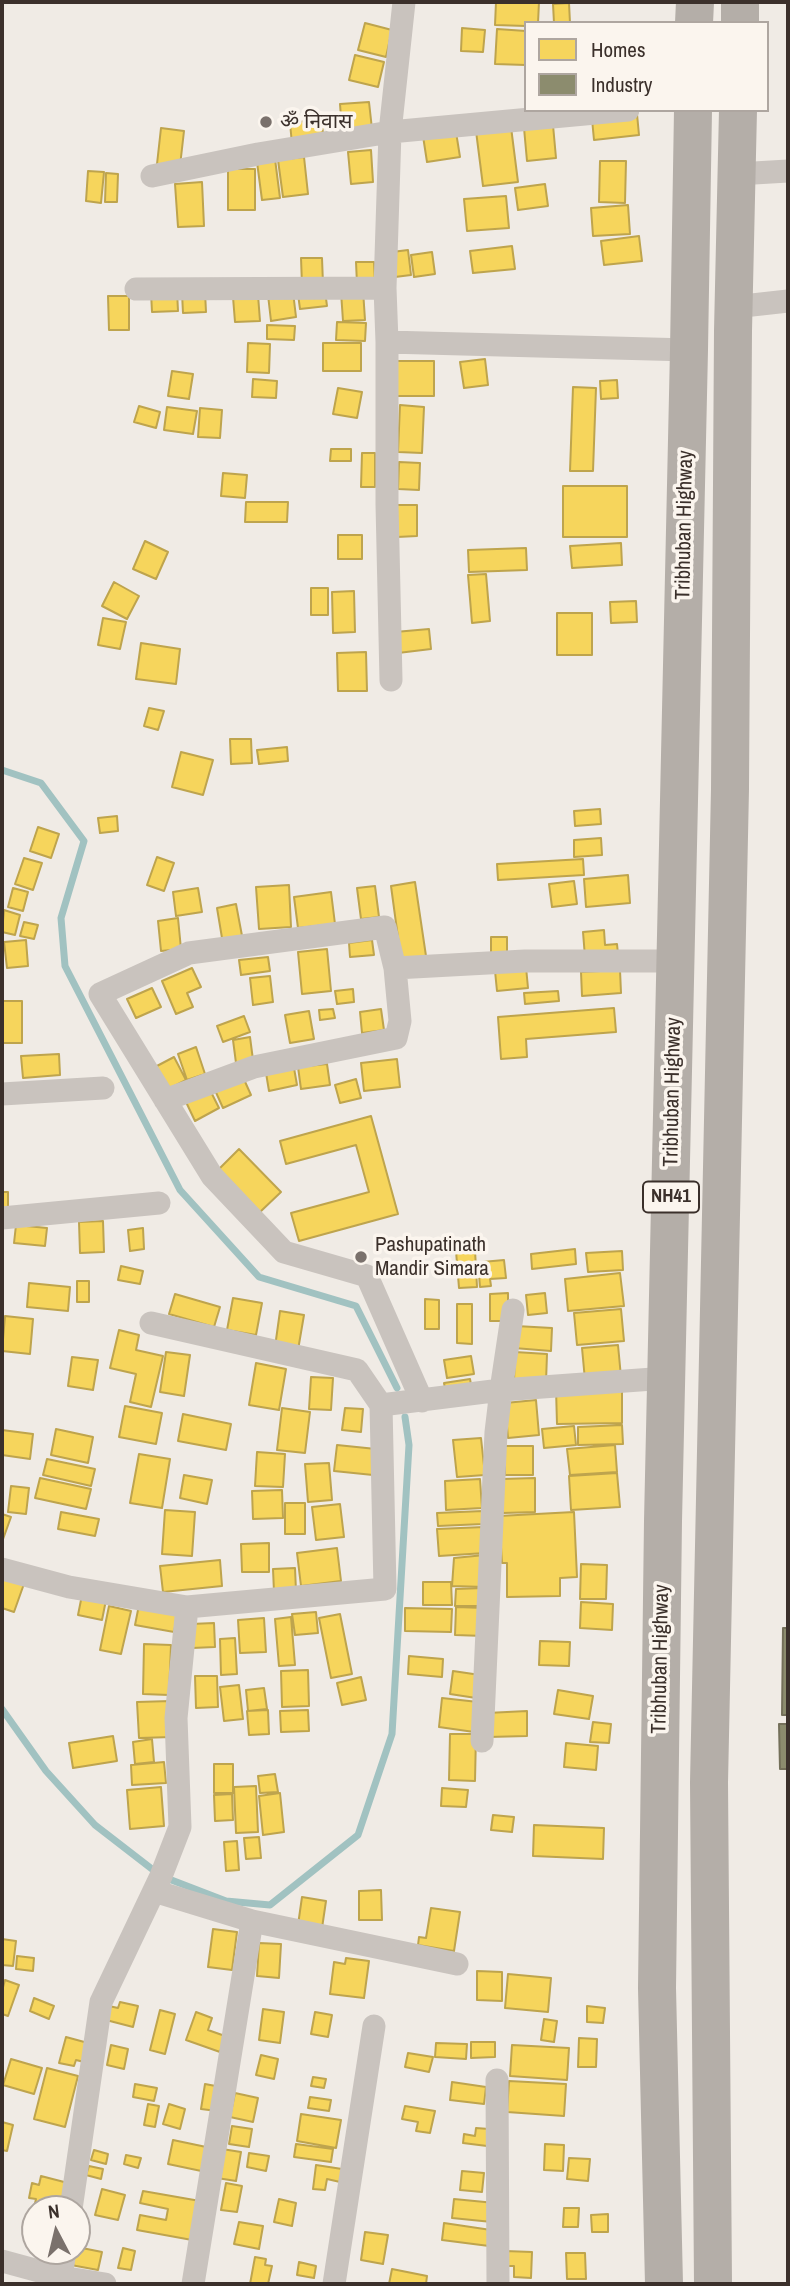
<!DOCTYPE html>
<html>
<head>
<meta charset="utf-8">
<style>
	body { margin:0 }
	#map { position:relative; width:790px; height:2286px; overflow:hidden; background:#f0ebe5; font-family:"Archivo Narrow",sans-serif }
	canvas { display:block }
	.frame { position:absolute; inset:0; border:4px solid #3b302b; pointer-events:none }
	.legend { position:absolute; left:524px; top:21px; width:245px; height:91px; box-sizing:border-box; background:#fbf5ee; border:2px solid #aea6a0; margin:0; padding:9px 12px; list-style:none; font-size:21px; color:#3b302b }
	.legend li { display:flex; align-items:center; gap:14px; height:35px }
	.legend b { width:35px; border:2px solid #aea6a0 }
	.north { position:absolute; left:21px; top:2195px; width:70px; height:70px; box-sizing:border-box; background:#fbf5ee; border:2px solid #aea6a0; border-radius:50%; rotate:353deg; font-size:19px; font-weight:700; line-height:28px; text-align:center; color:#3b302b }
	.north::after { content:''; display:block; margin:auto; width:24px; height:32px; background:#7a716c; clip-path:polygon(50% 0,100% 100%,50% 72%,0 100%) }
</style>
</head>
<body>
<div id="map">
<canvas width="790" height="2286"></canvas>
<div class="frame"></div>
<ul class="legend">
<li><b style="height:19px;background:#f6d55c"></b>Homes</li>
<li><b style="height:19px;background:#8c8c6e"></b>Industry</li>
</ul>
<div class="north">N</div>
</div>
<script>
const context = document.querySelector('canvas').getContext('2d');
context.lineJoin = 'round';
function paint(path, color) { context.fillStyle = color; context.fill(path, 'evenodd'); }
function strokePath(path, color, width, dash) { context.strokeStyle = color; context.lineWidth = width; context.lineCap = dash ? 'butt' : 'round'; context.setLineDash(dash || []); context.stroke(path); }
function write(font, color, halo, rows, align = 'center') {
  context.font = font + ' "Archivo Narrow","Noto Sans Devanagari",sans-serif'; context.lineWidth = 7; context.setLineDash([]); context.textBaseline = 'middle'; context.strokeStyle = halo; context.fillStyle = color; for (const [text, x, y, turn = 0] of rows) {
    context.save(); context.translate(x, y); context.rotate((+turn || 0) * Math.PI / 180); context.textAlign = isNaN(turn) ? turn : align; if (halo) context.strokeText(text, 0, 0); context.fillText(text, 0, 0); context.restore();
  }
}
const homes = new Path2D(`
	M496,2H539L538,23H526V26L495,25Z
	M569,3L570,23H554L553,4Z
	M365,23L392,30L386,57L358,50Z
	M462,28L485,30L483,52L461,51Z
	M497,29L526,31V65L495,64Z
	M355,55L384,62L378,87L349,80Z
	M369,102L372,129L342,131L340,104Z
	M637,114L639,135L594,140L592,119Z
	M321,119L324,140L292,144L290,123Z
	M553,125L556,158L527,161L524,128Z
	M511,127L518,182L483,186L476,131Z
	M161,128L184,131L180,166L157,164Z
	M456,132L460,157L427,162L423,136Z
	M371,150L373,182L351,184L348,152Z
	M304,157L308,194L283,197L278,160Z
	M275,159L280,198L262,200L257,162Z
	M600,161H626L625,203L599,202Z
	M228,169H255V210H228Z
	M88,171L104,172L101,203L86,201Z
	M106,173L118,174L117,202H105Z
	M202,182L204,226L178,227L175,184Z
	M545,184L548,206L518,210L515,188Z
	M506,196L509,228L467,231L464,199Z
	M628,205L630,234L593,236L591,208Z
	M639,236L642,261L604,265L601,241Z
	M512,246L515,269L473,273L470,251Z
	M408,250L411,275L395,277L392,252Z
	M432,252L435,274L414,277L411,255Z
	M301,258H322L323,284L302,285Z
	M356,262H374L375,283L357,284Z
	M363,290L365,320L343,321L341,292Z
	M177,291L178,311L152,312L151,292Z
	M325,291L327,306L300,309L298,294Z
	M205,292L206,312L183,313L182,293Z
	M293,292L296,317L271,321L268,295Z
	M258,295L260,321L235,322L233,297Z
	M108,296H129V330H109Z
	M337,322L366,323L365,341L336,340Z
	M267,325L295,326L294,340L267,339Z
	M248,343L270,344L269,373L247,372Z
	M323,343H361V371H323Z
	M485,359L488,385L464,388L460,362Z
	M397,361H434V396H397Z
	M172,371L193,374L189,399L168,396Z
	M253,379L277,381L276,398L252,397Z
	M617,380L618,398L601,399L600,381Z
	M573,387L596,388L593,471H570Z
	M338,388L362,392L357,418L333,414Z
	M400,405L424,407L422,453L398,452Z
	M139,406L160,412L156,428L134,422Z
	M167,407L197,411L193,434L164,430Z
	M200,408L222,410L220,438L198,437Z
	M331,449H351V461H330Z
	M362,453H375V487H361Z
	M399,462L420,463L419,490L398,489Z
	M223,473L247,475L245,498L221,496Z
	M563,486H627V537H563Z
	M246,502H288L287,522H245Z
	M396,505H417V536L397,537Z
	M338,535H362V559H338Z
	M145,541L168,552L156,579L133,569Z
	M621,543L622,565L572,568L570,546Z
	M526,548L527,570L469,572L468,550Z
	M486,574L490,621L472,623L468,575Z
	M114,582L139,596L127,619L102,606Z
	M311,588H328V615H311Z
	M354,591L355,632L333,633L332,592Z
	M636,601L637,622L611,623L610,602Z
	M557,613H592V655H557Z
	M103,618L126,622L120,649L98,645Z
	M429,629L431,649L398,653L395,632Z
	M141,643L180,649L176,684L136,679Z
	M366,652L367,691H338L337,653Z
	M149,708L164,711L158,730L144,726Z
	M230,739H251L252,763L231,764Z
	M287,747L288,761L259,764L257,750Z
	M181,752L213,760L203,795L172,787Z
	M600,809L601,824L575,826L574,811Z
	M117,816L118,831L100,833L98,818Z
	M38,827L59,834L51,858L30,851Z
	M601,838L602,855L574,857V840Z
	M157,857L174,863L164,891L147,885Z
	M24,858L42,863L33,890L15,884Z
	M583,859L584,875L498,880L497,864Z
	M628,875L630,903L586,907L584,879Z
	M574,881L577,904L552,907L549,884Z
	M415,882L426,956L401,960L391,886Z
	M289,885L291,927L259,929L256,887Z
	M375,886L379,917L361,919L357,888Z
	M13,888L28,892L23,911L8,907Z
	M198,888L202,912L176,916L173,892Z
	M331,892L335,924L298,928L294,897Z
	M236,904L243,941L223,944L217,908Z
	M4,910L20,915L15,935L2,932Z
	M178,918L181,949L161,951L158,921Z
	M24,922L38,925L34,939L20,936Z
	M604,930L605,945L617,944L618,954L585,957L583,932Z
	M491,937H507V956H491Z
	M26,940L28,966L7,968L4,942Z
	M372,940L374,955L350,957L349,943Z
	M327,949L331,991L302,994L298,952Z
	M268,957L270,971L241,975L239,960Z
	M526,967L528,988L497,991L495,971Z
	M192,968L201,987L187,993L193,1007L176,1014L162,981Z
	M620,970L621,993L582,996L581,972Z
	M270,976L273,1002L253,1005L250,978Z
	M152,988L161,1007L136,1018L127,999Z
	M353,989L354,1002L337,1004L335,991Z
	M558,991L559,1001L525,1004L524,993Z
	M2,1001H22V1043H2Z
	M614,1008L616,1032L526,1039L527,1057L501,1059L498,1017Z
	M333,1009L335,1018L320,1020L319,1010Z
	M381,1009L384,1030L362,1033L360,1012Z
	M309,1011L314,1039L290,1043L285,1015Z
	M244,1016L250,1032L223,1042L217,1026Z
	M250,1037L253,1060L236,1063L233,1040Z
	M196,1047L205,1074L187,1080L178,1054Z
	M59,1054L60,1075L23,1078L21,1056Z
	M174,1057L186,1080L167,1090L155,1067Z
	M397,1059L400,1087L364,1091L361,1063Z
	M327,1064L330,1085L301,1089L298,1067Z
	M294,1068L297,1085L269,1091L266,1073Z
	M242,1075L251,1095L223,1108L214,1088Z
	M356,1079L361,1098L340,1103L335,1085Z
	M210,1090L219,1108L195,1121L186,1102Z
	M371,1116L398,1214L299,1241L291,1213L369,1192L356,1145L286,1164L280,1141Z
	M239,1149L281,1192L259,1213L217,1171Z
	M2,1192H8V1213H2Z
	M103,1221L104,1252L80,1253L79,1222Z
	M16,1225L47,1228L45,1246L14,1243Z
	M143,1228L144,1249L130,1251L128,1230Z
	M575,1249L576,1264L532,1269L531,1254Z
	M475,1250L477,1287L459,1288L456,1251Z
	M622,1251L623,1270L588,1272L586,1253Z
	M504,1260L506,1278L490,1279L491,1286L480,1287L479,1275H483L482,1262Z
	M121,1266L143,1271L140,1284L118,1280Z
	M620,1273L624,1306L568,1311L565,1279Z
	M77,1281H89V1302H77Z
	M29,1283L70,1287L68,1311L27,1307Z
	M508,1293V1321H490V1294Z
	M545,1293L547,1313L528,1315L526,1295Z
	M175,1294L220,1307L214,1327L169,1314Z
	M233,1298L262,1303L256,1335L227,1330Z
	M425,1299L439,1300V1329H425Z
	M457,1304H472V1344L457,1343Z
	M621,1309L624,1341L577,1345L574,1313Z
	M280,1311L304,1315L298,1350L275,1347Z
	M5,1316L33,1319L30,1354L2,1351Z
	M516,1326L552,1328L551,1351L514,1348Z
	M119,1330L139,1335L136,1350L163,1356L151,1407L130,1402L136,1374L110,1368Z
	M618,1345L621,1377L585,1380L582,1348Z
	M166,1352L190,1355L184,1396L160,1392Z
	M515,1352L547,1354L546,1382L514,1381Z
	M471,1356L474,1374L447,1378L444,1360Z
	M72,1357L98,1360L93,1390L68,1386Z
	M256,1363L286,1369L279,1410L249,1405Z
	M311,1377L333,1378L331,1410L309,1409Z
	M470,1379L472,1390L446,1393L444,1383Z
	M622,1388V1423L557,1424L556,1389Z
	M536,1400L539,1435L508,1438L505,1403Z
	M125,1406L162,1413L156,1444L119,1437Z
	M282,1408L310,1412L305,1453L277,1450Z
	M345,1408L363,1409L361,1432L342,1430Z
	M183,1414L231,1424L226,1450L178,1441Z
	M622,1425L623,1444L578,1445V1427Z
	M574,1426L576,1445L544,1448L542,1429Z
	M56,1429L93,1437L88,1463L51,1455Z
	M2,1430L33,1434L30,1459L2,1455Z
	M481,1438L485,1475L457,1477L453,1440Z
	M337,1445L376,1449L373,1475L334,1471Z
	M615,1445L617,1472L570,1475L567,1449Z
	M505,1446H533V1475H505Z
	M257,1452L285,1454L283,1487L255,1486Z
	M139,1454L170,1459L162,1508L130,1503Z
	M47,1459L95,1469L91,1486L43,1475Z
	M329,1463L332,1500L308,1502L305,1464Z
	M617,1473L620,1507L571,1510L569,1476Z
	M184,1475L212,1480L207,1504L180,1498Z
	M40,1478L91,1489L86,1509L35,1498Z
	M535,1478V1512L503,1513L502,1479Z
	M480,1479L482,1508L446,1510L445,1481Z
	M11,1486L29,1488L26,1514L8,1512Z
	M282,1490L283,1518L253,1519L252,1491Z
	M285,1503H305V1534H285Z
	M340,1504L344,1537L316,1540L312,1507Z
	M165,1510L195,1512L192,1556L162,1554Z
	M483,1511V1524L438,1526L437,1513Z
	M61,1512L99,1519L95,1536L58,1529Z
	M574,1512L577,1577L560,1578V1596L507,1597V1563H502L499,1516Z
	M2,1514L11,1517L2,1542Z
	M484,1527L485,1553L439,1556L437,1529Z
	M269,1543V1572H242L241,1544Z
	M337,1548L341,1581L301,1586L297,1553Z
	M485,1555V1587L452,1586L454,1558Z
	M220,1560L222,1586L163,1592L160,1566Z
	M581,1564L607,1565L606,1599H580Z
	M295,1568L296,1591L274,1592L273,1569Z
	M2,1576L25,1581L14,1612L2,1608Z
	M423,1582H451L452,1605H423Z
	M483,1588V1606H455L456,1589Z
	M82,1595L106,1600L102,1620L78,1615Z
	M581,1602L613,1604L612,1630L580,1628Z
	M139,1605L178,1613L174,1632L135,1625Z
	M109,1606L131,1611L121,1654L100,1650Z
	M456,1607L485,1608L484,1636L455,1635Z
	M405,1608L452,1609L451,1632L405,1631Z
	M316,1612L318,1633L295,1635L292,1614Z
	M340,1614L352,1674L331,1678L319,1618Z
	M291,1617L295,1665L279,1666L275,1619Z
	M264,1618L266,1652L240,1653L238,1620Z
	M214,1623L215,1647L192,1648L191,1624Z
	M235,1638L237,1674L221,1675L220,1639Z
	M540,1641L570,1642L569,1666L539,1665Z
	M144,1644L171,1645L169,1695L143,1694Z
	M409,1656L443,1659L442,1677L408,1674Z
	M308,1670L309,1706L282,1707L281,1671Z
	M453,1671L480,1675L476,1698L450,1694Z
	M195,1676H217L218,1707L196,1708Z
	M361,1677L366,1700L342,1705L337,1683Z
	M239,1685L243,1719L224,1721L220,1687Z
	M264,1688L267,1709L248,1711L246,1690Z
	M558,1690L593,1696L589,1719L554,1714Z
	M442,1698L478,1702L474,1732L439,1727Z
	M171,1701L172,1737L139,1738L137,1702Z
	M268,1710L269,1734L249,1735L247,1711Z
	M308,1710L309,1731L281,1732L280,1711Z
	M527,1711V1736L488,1737L487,1713Z
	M593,1722L611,1724L609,1743L590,1742Z
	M450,1734H476L475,1781L449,1780Z
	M113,1736L117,1761L73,1768L69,1743Z
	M152,1739L154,1762L135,1764L133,1742Z
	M566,1743L598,1746L596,1770L564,1767Z
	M164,1762L166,1783L132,1785L131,1765Z
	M214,1764H233V1793H214Z
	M275,1774L278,1792L260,1793L258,1776Z
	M256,1786L258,1832L236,1833L234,1787Z
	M161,1787L164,1826L130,1829L127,1790Z
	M442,1788L468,1790L466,1807L441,1806Z
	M280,1793L284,1832L263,1835L259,1796Z
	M232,1794L233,1820L215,1821L214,1795Z
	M493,1815L514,1817L512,1832L491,1830Z
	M534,1825L604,1828L603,1859L533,1856Z
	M259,1837L261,1858L246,1859L244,1838Z
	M237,1841L239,1870L226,1871L224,1842Z
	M381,1890L382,1920H359V1891Z
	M302,1897L326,1901L322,1928L298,1925Z
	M431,1908L460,1912L454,1951L418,1945L419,1937L426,1938Z
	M213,1929L237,1932L232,1970L208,1967Z
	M2,1939L16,1941L13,1966L2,1965Z
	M259,1943L281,1944L279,1978L257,1976Z
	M17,1956L34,1958L33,1971L16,1969Z
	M346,1958L369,1961L364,1998L330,1994L334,1962L345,1964Z
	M477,1971L502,1972V2001L477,2000Z
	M508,1974L551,1978L548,2012L505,2008Z
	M5,1980L19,1985L8,2016L2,2014V1991Z
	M34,1998L54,2006L49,2019L30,2011Z
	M120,2002L138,2006L133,2027L106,2020L109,2006L118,2008Z
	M587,2006L605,2008L603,2023L587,2022Z
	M263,2009L284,2012L280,2043L259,2040Z
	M160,2010L175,2014L165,2054L150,2050Z
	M196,2012L212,2018L208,2030L225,2036L220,2052L186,2040Z
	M315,2012L332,2015L328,2037L311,2034Z
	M544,2019L557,2021L554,2042L541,2040Z
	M66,2037L88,2043L84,2062L76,2060L74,2066L59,2063Z
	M579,2038L597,2039L596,2067H578Z
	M471,2042H495V2057L471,2058Z
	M436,2043L467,2044L466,2059L435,2057Z
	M111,2045L128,2049L124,2069L107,2065Z
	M512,2045L569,2048L567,2080L510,2076Z
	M408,2053L433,2057L429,2072L405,2067Z
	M261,2055L278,2059L274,2079L256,2075Z
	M11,2059L42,2068L34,2094L3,2085Z
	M47,2068L78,2076L65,2127L34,2119Z
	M313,2077L326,2079L324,2088L311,2086Z
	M509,2081L566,2084L564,2116L507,2112Z
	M452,2082L486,2087L484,2104L450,2100Z
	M135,2084L157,2088L154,2101L133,2097Z
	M205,2084L221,2087L217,2111L201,2109Z
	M235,2093L258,2098L253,2122L230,2117Z
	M310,2097L331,2100L329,2111L308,2108Z
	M148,2104L159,2106L155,2127L144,2125Z
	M169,2104L185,2109L180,2129L163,2124Z
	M405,2106L435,2111L430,2133L416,2131L418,2122L402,2119Z
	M301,2114L341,2120L336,2148L297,2141Z
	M2,2122L13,2125L7,2151L2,2150Z
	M232,2126L252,2129L249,2147L229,2144Z
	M476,2128L489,2129L487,2146L463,2143L464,2134L475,2136Z
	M173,2140L211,2148L206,2172L168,2164Z
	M296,2144L333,2149L331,2162L294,2157Z
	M545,2144L564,2145L563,2171L544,2170Z
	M222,2149L241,2152L236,2181L217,2178Z
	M94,2150L108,2154L106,2164L91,2160Z
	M249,2153L269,2156L266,2171L247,2167Z
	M126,2155L141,2158L138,2168L124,2164Z
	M569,2158L590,2159L588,2181L567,2179Z
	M316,2165L342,2169L340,2182L327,2179L325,2190L313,2189Z
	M89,2166L103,2169L101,2179L86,2175Z
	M462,2171L484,2173L482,2192L460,2190Z
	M41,2176L68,2183L62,2209H35V2213L33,2212L36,2199L29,2198L32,2183L39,2185Z
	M226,2183L242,2186L237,2212L221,2210Z
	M102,2189L125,2195L118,2220L95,2215Z
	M143,2191L200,2201L192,2240L137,2230L140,2215L166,2220L168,2209L140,2203Z
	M279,2199L296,2203L292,2226L274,2222Z
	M454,2199L495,2203L492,2222L452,2218Z
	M564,2208H579L578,2227H563Z
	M608,2214V2232H592L591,2215Z
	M239,2222L263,2226L259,2249L234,2244Z
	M444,2223L491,2230L489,2246L442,2240Z
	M365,2232L388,2235L383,2264L361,2260Z
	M77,2247L102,2252L98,2270L71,2265L74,2251H77Z
	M123,2248L135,2251L131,2270L118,2268Z
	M505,2251L532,2252L531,2278L514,2277V2266H504Z
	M566,2253H585L586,2279H567Z
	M255,2257L266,2259L265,2265L272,2266L268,2284H250Z
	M299,2262L316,2266L314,2278L297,2275Z
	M392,2269L427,2276L426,2284H389Z`);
paint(homes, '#f6d55c');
strokePath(homes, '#bea44d', 2);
const industry = new Path2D(`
	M783,1628H788V1715H782Z
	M779,1724H788V1769H780Z`);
paint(industry, '#8c8c6e');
strokePath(industry, '#74705a', 2);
strokePath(new Path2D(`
	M2,770L41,783L84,841L61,918L65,966L180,1190L259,1277L356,1306L397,1388
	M2,1709L46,1771L95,1825L161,1876L226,1901L270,1905L358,1835L392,1734L409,1445L405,1417`), '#a1c2c1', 7);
strokePath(new Path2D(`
	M737,174L788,171
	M152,176L258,154L390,132L628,110
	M136,289L385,288
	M734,307L788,301
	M387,342L689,350
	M391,680L387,504V342L385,288L390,132L404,2
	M2,1094L103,1088
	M165,1100L254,1067L396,1038L400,1021L395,968
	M2,1218L159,1203
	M422,1401L367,1276L284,1252L212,1176L100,994L189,953L385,927L395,968L525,961H676
	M381,1405L501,1390L513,1310
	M2,1569L69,1587L187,1607L385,1589L381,1405L357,1370L151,1323
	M482,1741L496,1432L501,1390L667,1378
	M154,1891L252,1921L457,1964
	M497,2080L498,2284
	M71,2209L101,2002L161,1876L180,1827L176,1718L187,1607
	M2,2261L61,2277L105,2284
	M61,2277L65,2251
	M193,2284L252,1921
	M334,2284L374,2026`), '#c9c3be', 23);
strokePath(new Path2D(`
	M694,23L695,2
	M740,23V2
	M664,2284L657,1988L663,1521L689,350L693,110
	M713,2284L709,1782L730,789L733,331L738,110`), '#b4aea8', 38);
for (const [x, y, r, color] of [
	[266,122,7,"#7a716c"],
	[361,1257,7,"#7a716c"]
]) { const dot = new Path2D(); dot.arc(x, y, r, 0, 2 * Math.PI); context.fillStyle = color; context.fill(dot); strokePath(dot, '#fbf5ee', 2.5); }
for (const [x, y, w] of [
	[671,1197,56]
]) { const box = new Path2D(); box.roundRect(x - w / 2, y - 15.5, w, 31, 5); context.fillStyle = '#fbf5ee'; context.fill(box); strokePath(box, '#3b302b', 2); }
write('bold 19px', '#3b302b', null, [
	["NH41",671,1197]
]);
write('21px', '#3b302b', '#fbf5ee', [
	["ॐ निवास",280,122],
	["Pashupatinath",375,1245],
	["Mandir Simara",375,1269]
], 'left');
write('21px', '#3b302b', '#fbf5ee', [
	["Tribhuban Highway",685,525,-89],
	["Tribhuban Highway",673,1092,-89],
	["Tribhuban Highway",661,1659,-89]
]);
</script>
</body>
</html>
